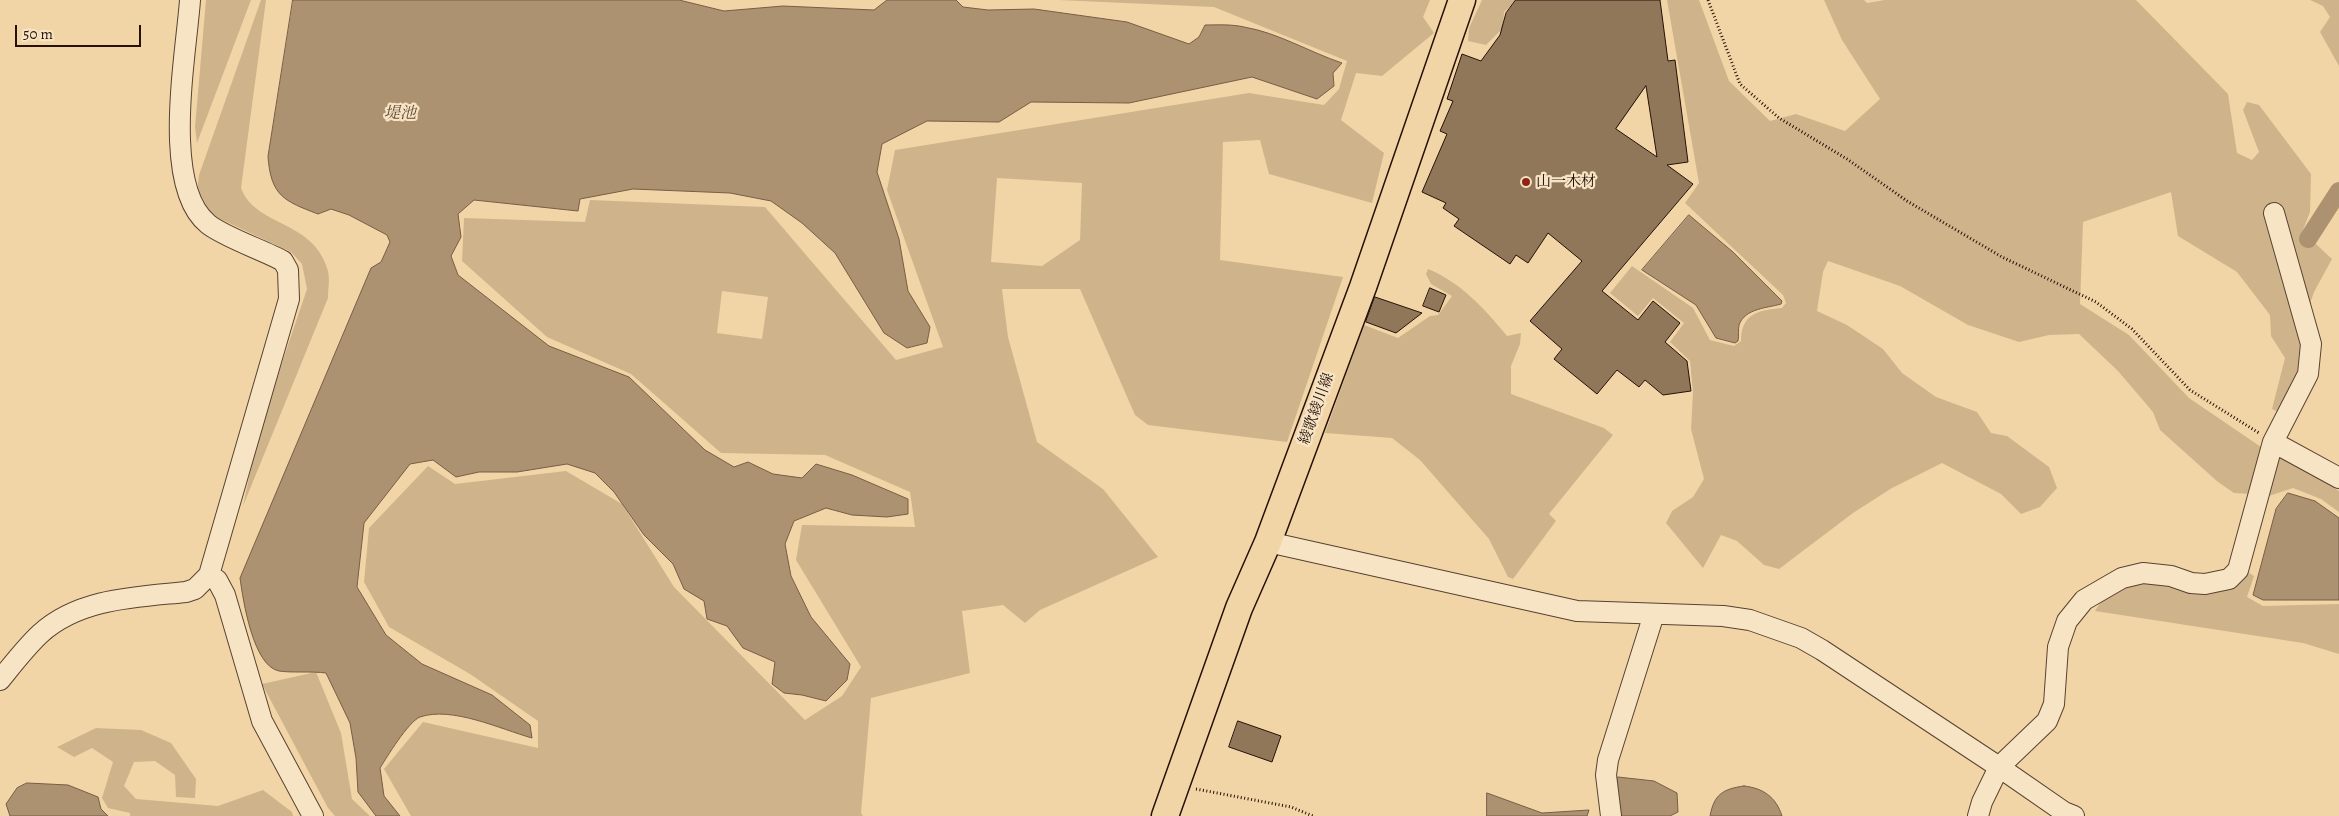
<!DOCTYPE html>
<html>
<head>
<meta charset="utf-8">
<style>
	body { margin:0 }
	#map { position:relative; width:2339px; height:816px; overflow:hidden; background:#f2d5a6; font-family:Alegreya,serif }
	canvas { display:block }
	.scale { position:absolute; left:15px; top:25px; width:126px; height:22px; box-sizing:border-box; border:2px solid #251108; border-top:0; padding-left:6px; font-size:15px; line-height:18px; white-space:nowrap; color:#251108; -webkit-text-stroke:4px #f7e4c5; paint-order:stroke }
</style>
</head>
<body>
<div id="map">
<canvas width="2339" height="816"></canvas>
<div class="scale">50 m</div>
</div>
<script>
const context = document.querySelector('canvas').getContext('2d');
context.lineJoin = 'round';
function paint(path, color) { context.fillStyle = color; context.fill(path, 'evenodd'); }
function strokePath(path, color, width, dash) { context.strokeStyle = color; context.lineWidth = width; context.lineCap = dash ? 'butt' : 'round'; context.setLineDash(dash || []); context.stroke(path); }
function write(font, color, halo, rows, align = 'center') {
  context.font = font + ' Alegreya,"Noto Serif JP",serif'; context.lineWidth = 4.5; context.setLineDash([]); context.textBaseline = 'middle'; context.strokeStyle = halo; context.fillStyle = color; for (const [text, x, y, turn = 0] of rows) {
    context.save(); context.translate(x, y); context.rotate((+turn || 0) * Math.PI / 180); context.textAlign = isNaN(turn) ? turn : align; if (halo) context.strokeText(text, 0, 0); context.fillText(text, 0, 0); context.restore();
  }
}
paint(new Path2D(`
	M206,0H251L197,143L195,127Z
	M261,0H266L241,188C256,228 314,219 328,271C330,279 328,290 328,298L243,506L259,431L307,289L302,264L291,252L216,217L204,207L197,192L199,175Z
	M1058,0H1430L1423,17L1434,33L1382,76L1356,73L1341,120L1384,153L1372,203L1269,174L1260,140L1223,142L1220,260L1343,277L1287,442L1148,425L1135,415L1080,289H1002L1008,337L1037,442L1103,489L1158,557L1040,610L1025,623L1003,605L962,611L970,673L871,698L861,813L863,816H411L384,769L423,722L538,748V721L470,674L389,627L364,582L369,528L428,466L455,484L566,471L622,504L674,587L805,720L842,696L861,667L796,560L802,525L915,527L910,492L825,455L721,453L631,374L547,337L462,261L464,218L585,222L590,200L765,207L896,360L943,347L887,190L895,150L1249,93L1324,105L1339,89L1347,61L1214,7ZM997,178L1082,183L1080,240L1042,266L991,262ZM722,291L768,297L762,339L717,333Z
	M1482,0H1517L1504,12L1503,28L1486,45L1468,41L1469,28Z
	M1667,0H1699L1729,81L1770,121L1796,114L1845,131L1880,99L1842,40L1824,0H1864L1867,3L1885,0H2136L2228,94L2237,153L2252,160L2259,152L2243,110L2247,102L2259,105L2311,174L2310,212L2301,235L2310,245L2316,244L2332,259L2314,292L2301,330L2305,353L2294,390L2278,412L2272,409L2285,358L2271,336L2270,315L2237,272L2178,236L2171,192L2083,222L2080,304L2129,335L2189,398L2264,449L2251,494L2234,493L2218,482L2160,430L2153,412L2118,371L2079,334L2049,335L2019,342L1968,325L1900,286L1828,261L1823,272L1817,311L1847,325L1883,349L1902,373L1936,397L1977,412L1991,433L2007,436L2049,467L2057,488L2040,507L2021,514L2001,494L1942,463L1892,488L1853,513L1779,569L1764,565L1737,541L1721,535L1703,568L1666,523L1672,511L1693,497L1704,479L1691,429L1693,392L1690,361L1670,342L1684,323L1653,298L1638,316L1610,293L1632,266L1693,308L1710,340L1734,346L1741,341C1741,314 1758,310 1782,308L1786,303L1783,295L1685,203L1699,183Z
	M2310,0H2339V66L2320,32L2330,17L2323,6Z
	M1428,269C1459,281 1486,310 1507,336L1521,333L1520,344L1511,366V394L1604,428L1613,435L1549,514L1556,521L1513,579L1508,577L1489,539L1420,460L1392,438L1325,433L1364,325L1398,338L1430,316L1438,315L1452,296L1431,284L1426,274Z
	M2279,452L2339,491V512L2321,499L2293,488L2266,497Z
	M2246,571L2254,576L2247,597L2263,606L2339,604V654L2303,643L2095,611L2105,595L2138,583Z
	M316,672L341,733L352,799L370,816H335L328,808L262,684Z
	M96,728L141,730L171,743L196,779L195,798L176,797L175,775L155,761L134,762L124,786L136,799L218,806L263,790L292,812L293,816H130V813L108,808L102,798L113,762L92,748L74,757L57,747Z`), '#cfb48b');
const water = new Path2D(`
	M293,0H679L724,11L783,6L874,10L887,0H956L963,7L988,10L1034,9L1127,22L1189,44L1199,37L1205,25C1217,25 1231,24 1244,27C1279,33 1309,52 1342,63L1333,73L1334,86L1317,99L1252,77L1129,103L1031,102L999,122L927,121L882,144L877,172L899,239L908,291L930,327L927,343L907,348L884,333L835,253L802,223L771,201L730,193L633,189L580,199L578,211L474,200L458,214L461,237L451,256L458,275L549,346L629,377L705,450L734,467L748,462L773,474L802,478L816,464L852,475L908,499V514L887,517L852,515L826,508L794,521L785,544L791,576L811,617L850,664L847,680L826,701L802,695L784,693L772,684L775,662L743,648L727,626L707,619L704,601L684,589L673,564L644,535L614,492L595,473L567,464L517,472H479L456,477L433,460L410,464L364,523L357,587L386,635L422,664L492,695L530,725L532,738C500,729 452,706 420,717C408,722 387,757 380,768L384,796L400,816H376L358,792L356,758L350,723L326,673C312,671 291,673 279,671C253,666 243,600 240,578L371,268L381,262L390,242L387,235L349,215L331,209L318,214C284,201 271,196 268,157Z
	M1689,215L1733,252L1782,301L1781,304C1768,308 1745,308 1739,325C1738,329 1739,336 1738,341L1735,343L1716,338L1696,305L1642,270Z
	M2288,493L2315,501L2339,518V600H2263L2253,595L2276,509Z
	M1618,777L1654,781L1677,793L1678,812L1670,816H1616L1612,787Z
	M27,783L68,785L98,797L101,809L108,816H10L6,804L17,788Z
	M1744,786C1763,788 1776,797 1782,816H1710C1714,795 1722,789 1744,786Z
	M1487,793L1542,813L1589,810L1587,816H1487Z`);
paint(water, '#ac9270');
strokePath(water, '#765e46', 1);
strokePath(new Path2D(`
	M2308,239L2339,191`), '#ac9270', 18);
const building = new Path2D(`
	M1516,0H1660L1668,61L1675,60L1688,162L1667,165L1693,184L1602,291L1638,320L1653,301L1680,323L1665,342L1687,361L1691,391L1663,395L1645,380L1639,387L1617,370L1597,394L1554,359L1562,349L1530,321L1582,261L1548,233L1528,263L1516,255L1510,264L1454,226L1459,219L1443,208L1446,203L1422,192L1447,134L1440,131L1453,101L1447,99L1462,54L1481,61L1500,35L1506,13ZM1646,86L1657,157L1616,129Z
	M1430,288L1446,295L1439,312L1423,306Z
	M1375,297L1422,313L1396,333L1366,322Z
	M1238,721L1281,736L1272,762L1229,747Z`);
paint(building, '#90775a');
strokePath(building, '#251108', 1);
const minor = new Path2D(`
	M2273,442L2339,478
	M1268,542L1577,611L1723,616L1750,620L1801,638L1822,650L1999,767L2064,812L2074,816
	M209,575L217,580L225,595L262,721L313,816
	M0,680C13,664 26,647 40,634C79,598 137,597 186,592L195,589L209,575L289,299L288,270L283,261C263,250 224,237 208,224C161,186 186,56 190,0
	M1611,816L1606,775L1608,760L1654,614
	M1978,816L1982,802L1999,767L2047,721L2054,704L2058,647L2067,621L2084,600L2122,578L2143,573L2171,576L2191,583L2205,584L2229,579L2238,570L2273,442L2308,374L2311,344L2274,213`);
const major = new Path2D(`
	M1165,816L1239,608L1268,542L1363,287L1462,0`);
strokePath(minor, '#584230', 22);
strokePath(major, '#251108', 29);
strokePath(new Path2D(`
	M1708,0L1740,84L1779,118L1847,159L1907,201L2002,257L2096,302L2132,329L2190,390L2259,433
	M1196,789L1291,807L1313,816`), '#251108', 3, [1, 2.5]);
strokePath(minor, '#f7e4c5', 20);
strokePath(major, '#f2d5a6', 26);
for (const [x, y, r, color] of [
	[1526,182,5,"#8f2418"]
]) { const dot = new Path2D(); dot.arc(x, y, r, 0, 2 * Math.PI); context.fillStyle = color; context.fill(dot); strokePath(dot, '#f7e4c5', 2); }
write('15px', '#251108', '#f7e4c5', [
	["山一木材",1536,182]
], 'left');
write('15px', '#251108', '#f7e4c5', [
	["綾歌綾川線",1317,409,-70]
]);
write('italic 16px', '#624b37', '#f7e4c5', [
	["堤池",400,114]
]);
</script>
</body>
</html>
